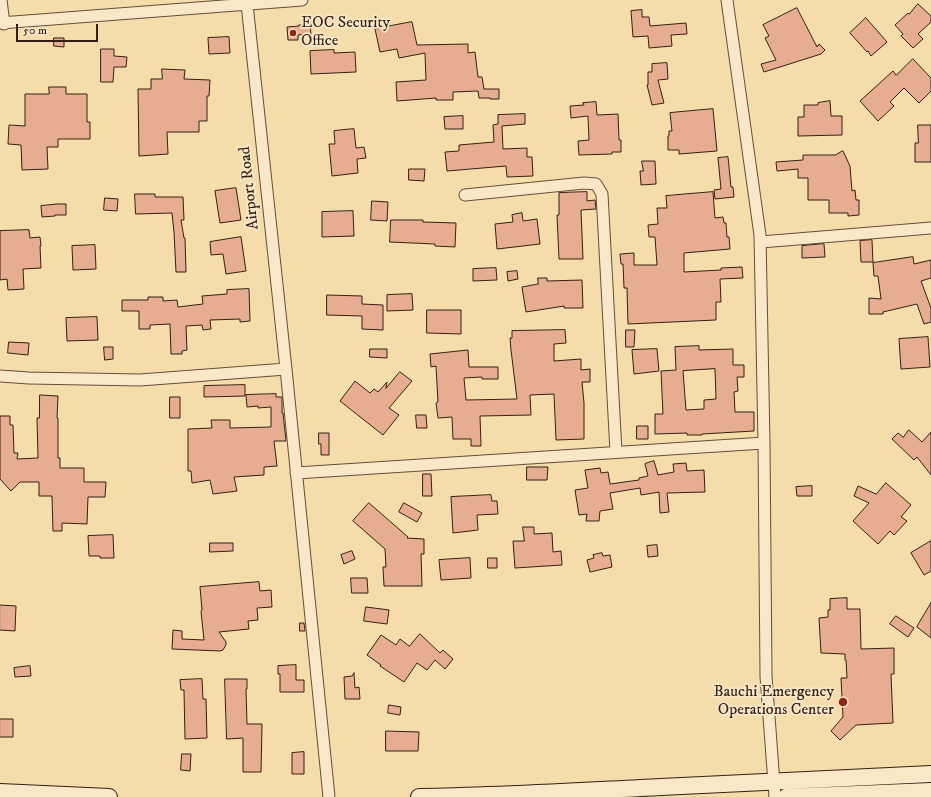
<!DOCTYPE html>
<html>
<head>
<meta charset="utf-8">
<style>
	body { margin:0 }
	#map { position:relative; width:931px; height:797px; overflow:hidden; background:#f5dcab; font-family:"IM FELL DW Pica",serif }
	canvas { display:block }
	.scale { position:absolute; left:16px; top:24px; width:82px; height:18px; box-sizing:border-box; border:2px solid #351f14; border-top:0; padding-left:5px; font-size:12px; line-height:14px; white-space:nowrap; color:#351f14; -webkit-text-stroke:3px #f8e8c8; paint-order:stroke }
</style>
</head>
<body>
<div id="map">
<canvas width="931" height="797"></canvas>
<div class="scale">50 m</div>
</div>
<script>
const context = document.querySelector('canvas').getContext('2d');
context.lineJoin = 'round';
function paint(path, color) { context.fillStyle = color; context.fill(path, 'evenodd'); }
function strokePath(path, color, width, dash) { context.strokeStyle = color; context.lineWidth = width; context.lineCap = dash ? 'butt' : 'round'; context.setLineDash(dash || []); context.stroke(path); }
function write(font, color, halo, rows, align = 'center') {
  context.font = font + ' "IM FELL DW Pica",serif'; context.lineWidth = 3.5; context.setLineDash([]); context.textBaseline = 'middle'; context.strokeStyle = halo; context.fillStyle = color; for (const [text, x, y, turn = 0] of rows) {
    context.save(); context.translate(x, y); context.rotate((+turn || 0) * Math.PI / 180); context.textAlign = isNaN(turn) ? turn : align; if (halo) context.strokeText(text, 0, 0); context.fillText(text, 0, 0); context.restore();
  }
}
const building = new Path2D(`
	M918,4L931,16V22L918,34L923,39L913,48L901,36L903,34L895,25L908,13L909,14Z
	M797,8L817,47L819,44L825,50L821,54L764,72L761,64L776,60L765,38L769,36L763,25Z
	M642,10V17H649L650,26L686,23L687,34L671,35L672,46L649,48L648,36L633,37L631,11Z
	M866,18L887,42L871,56L868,51L867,52L850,33Z
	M412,22L417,45L468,44V53L475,52L478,77H482L484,89H499V99H490V98H479L478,91L453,92V100H436V98L397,101L396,82L426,80L425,53L399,58L397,49L380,52L375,29Z
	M299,25H310L311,34L298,35V40H288L287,27L299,26Z
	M229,37L230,53L209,54L208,38Z
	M54,38H64V47L54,46Z
	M101,49H114V56L127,57L126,67H114L113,82H101Z
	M334,50V53L355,52L356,72L311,74L310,51Z
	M913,59L931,78V91L919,103L904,88L890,102L894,106L878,121L860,101L893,71L896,75Z
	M667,63L668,79L658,80L664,103L652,105L647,85H648V72H652V64Z
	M162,69L185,70L184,79L210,80L209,96H207V121H199V132H167L168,154L139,156L138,89H151V79H162Z
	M49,87H66V94H87V122H90V139H58V147H47L48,169L22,170L21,145L8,144L9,125L25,126V94H49Z
	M830,101L831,116H842V135L798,136V117H804V105H818V103Z
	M596,102L597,115L618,114L619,140H621V152H612V154L579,155L578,141L589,140L588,116L571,118L570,106L584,105L583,103Z
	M713,109L717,151L679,154V150H668V136H669V131H672L670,113Z
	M525,114V124L502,126L503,149L527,148V157H532L533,176L507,177L506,166L447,171L445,152L459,151V145L494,142L493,125L498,124V115Z
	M463,116V129H445L444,117Z
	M918,125H931V162H915V143H918Z
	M354,129L356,148L364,147L366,158L357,159L358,173L332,176L329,144H335L334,131Z
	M843,151L850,166L852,191L855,190L856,200H859V215L848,216V213H829V200H808V178H798V169L777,171L776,162L803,160V155H835Z
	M728,157L731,187H733L734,197L715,199L714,190L721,189L718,158Z
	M642,161H655L656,184L641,185L640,171H643Z
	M409,169H425L424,181L409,180Z
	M236,188L241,220L220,223L215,191Z
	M587,192V201L595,200L596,209L581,210L583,259H559L557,215H559V193Z
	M713,192L715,218L723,217L724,223H726L727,237H729L730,249L684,253V272L721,270V268L742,267L743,278L720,279L721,302H716V320L628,324L627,288H624L623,264H621L620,254L634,253V265H657L655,237H649L648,225L658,224L657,208H667L666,196Z
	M135,194H155V197H183L184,220H181L184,238H185L186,272H176L174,232L172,213L136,214Z
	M105,198L118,199L117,211L104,210Z
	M372,201L388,202L387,221L371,220Z
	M57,204H66V215H55V216L42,217L41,206Z
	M353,211L354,236L322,237V212Z
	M522,213L523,221L537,219L540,244L497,249L495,224L513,222L512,215Z
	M391,220H423V222L456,223L455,247L435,246V244L390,242Z
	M29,230L30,238L40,237L41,246H40L41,268L23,269L24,289L8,290L7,279L0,280V231Z
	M241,237L246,271L226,274L223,254L211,255L210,242Z
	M872,240L873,262H861L860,241Z
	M824,244L825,257L802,258V246Z
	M95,245L96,269L73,270L72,246Z
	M913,257L914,264L931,260V278L921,281L931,308V322L924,324L917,304L883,312V314H869V298L881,299L878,276H874L873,263Z
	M496,268L497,280L473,281V269Z
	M517,271L518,279L508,281L507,272Z
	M538,278H547V281L582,280L583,308H564V306L526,312L522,287L538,284Z
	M249,289L250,321L240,322V319L210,320L211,329L203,330L202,325L186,326L187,350L182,351V354H171L170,324L150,325V329H139V311H122V300H148V297H163V301L177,300L178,307L203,304L202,296L227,294V290Z
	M412,294L413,310L387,311V295Z
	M327,295L362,296V304L383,305V330L362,329V316L327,315Z
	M427,310H461V334L427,333Z
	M97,317L98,340L67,341L66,318Z
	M565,330L566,343L554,344V361L581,359V370L590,369V382H582L584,403V439L556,440L554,394L530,395L531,415L480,416L481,446H471V439H453L452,417L438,418L436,403L438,402L436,366L431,367L430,354L468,350L469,367H498V379H482V377L464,378L466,400L517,399L511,350L510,338H512V331Z
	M626,330H635L634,347H626Z
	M928,337L930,367L901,369L899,339Z
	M9,342L29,343L28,355L8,353Z
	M699,346V350L733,349V365H744V377H737L738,391L734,392L735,412H754V431L702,434V435H687V433L655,434V414H663L661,371L676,370L675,347ZM715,369L716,399L704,400V409L686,410L683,371Z
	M104,347H113V359L105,360Z
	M370,349H387V358L370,357Z
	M657,349L659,371L634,374L632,350Z
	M400,372L412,381L389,408L399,415L383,435L340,401L355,381L370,393L374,389L378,392L387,382L386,388Z
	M245,385V396L204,397V386Z
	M276,394V397H282V413H283L286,441H274L277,466L264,467V475L234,477L237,491L213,494L210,480L192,483L191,471H188V429L212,428L211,420H230V428L271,427V407L258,408V406L247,407L246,395Z
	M40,395L58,396L57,418H58V458H60V468H84V482H106L105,497H88L87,524L62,523V531H53L52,496H39V482H20L11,491L0,479V416H10V425H13L14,453H18L17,459L38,458L37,418H39Z
	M170,397H180V418H170Z
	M416,415H426L427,428H417Z
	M637,426H648V439H637Z
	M909,430L922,442L931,432V475L917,457L914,460L892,439L898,433L903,437Z
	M319,433H329V455H321V444H319Z
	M654,461L658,475L674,472L673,464L686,463L687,471L704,470L705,492L667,493L669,512L660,513L659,492L641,495L640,488L610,493L613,509L600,511L599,521H586L587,514L579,515L575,490L588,488L585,470L600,468L601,473L608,472L610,484L639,480V478L648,476L645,464Z
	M527,467H548L547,480H527Z
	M423,474H431L432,496H423Z
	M886,483L911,505L901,517L907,521L894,535L890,531L878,544L853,521L869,503L854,496L858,486L876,494Z
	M812,486V496H797L796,487Z
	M491,495L492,501H497L498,514L477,515L478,530L453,533L451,497Z
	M369,503L408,537L407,538L424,539V554H421L422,586H384L383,567H386L385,549L353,521Z
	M404,503L422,513L417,522L399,512Z
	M523,527H534V534L552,533L553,552L561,551L562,565L515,568L513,541H524Z
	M113,535L114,558H100V556H89L88,536Z
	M931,541V571L924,575L911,553Z
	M210,543H233V551L210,552Z
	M657,545L658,556L648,557L647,546Z
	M352,551L355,559L344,564L341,555Z
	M602,553L603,556L610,555L612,567L590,572L587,560L594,558L593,555Z
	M470,558L471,578L441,580L439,560Z
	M488,558H497V568H488Z
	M351,578H367L368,593H352Z
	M259,582L260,591L271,590L272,607L257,608L258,620L248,621L249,629L219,632L226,642V645L223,650L220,651L172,649L173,630L182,631V639L204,640L201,611L202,610L200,587Z
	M847,598V609H860L861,649L894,648V674H891L893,723L856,725L840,740L831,731L843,717L841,678H847L846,660H845V654L821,653L819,618L828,617V610H830V599Z
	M931,603V638L917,627Z
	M0,605L16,606L15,631L0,630Z
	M366,607L389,610L387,624L364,621Z
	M896,616L914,628L908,637L890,624Z
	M300,623H304L305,631H300Z
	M420,634L440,653L443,650L453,659L445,669L435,660L427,670L417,663L404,682L380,666L381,665L367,655L381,635L396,645L400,639L409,646Z
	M296,665V680H304V692H280V674H278V666Z
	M30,666L31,676L15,677L14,668Z
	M354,673L355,688L359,687L360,699H345L344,677L352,676Z
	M202,679L203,699H206L207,738L185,739L184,690H181L180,680Z
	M225,679H247V689H246L247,724H262L261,772H243V738L227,739Z
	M389,705L401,707L400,715L388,713Z
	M0,719H13V737H0Z
	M386,731L419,732L418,751H386Z
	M304,752V774H292V753Z
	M182,754H191L190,771L181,770Z`);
paint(building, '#e7ad91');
strokePath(building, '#351f14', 1);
const street = new Path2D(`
	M1,0L4,24
	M727,0L760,235L764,443L766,676L775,797
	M247,4L286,369L329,797
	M0,23L302,0
	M465,195L584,183L596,184L602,194L616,452
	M761,242L931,228
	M0,376L29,378L140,380L286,369
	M296,473L764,443`);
const secondary = new Path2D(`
	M0,792L109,797
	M419,797C500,796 580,791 661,787C751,782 841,778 931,774
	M786,797L931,791`);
strokePath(street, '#654e3a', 13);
strokePath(secondary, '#351f14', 18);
strokePath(street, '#f8e8c8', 11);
strokePath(secondary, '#f8e8c8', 16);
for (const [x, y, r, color] of [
	[293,33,4,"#8f2418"],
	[843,702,5,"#8f2418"]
]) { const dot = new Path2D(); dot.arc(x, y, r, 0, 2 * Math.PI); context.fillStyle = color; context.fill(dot); strokePath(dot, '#f8e8c8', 1.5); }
write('16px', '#351f14', '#f8e8c8', [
	["EOC Security",301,24],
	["Office",301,42],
	["Bauchi Emergency",834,693,"right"],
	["Operations Center",834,711,"right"]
], 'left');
write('16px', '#351f14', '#f8e8c8', [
	["Airport Road",250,188,-96]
]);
</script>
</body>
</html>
